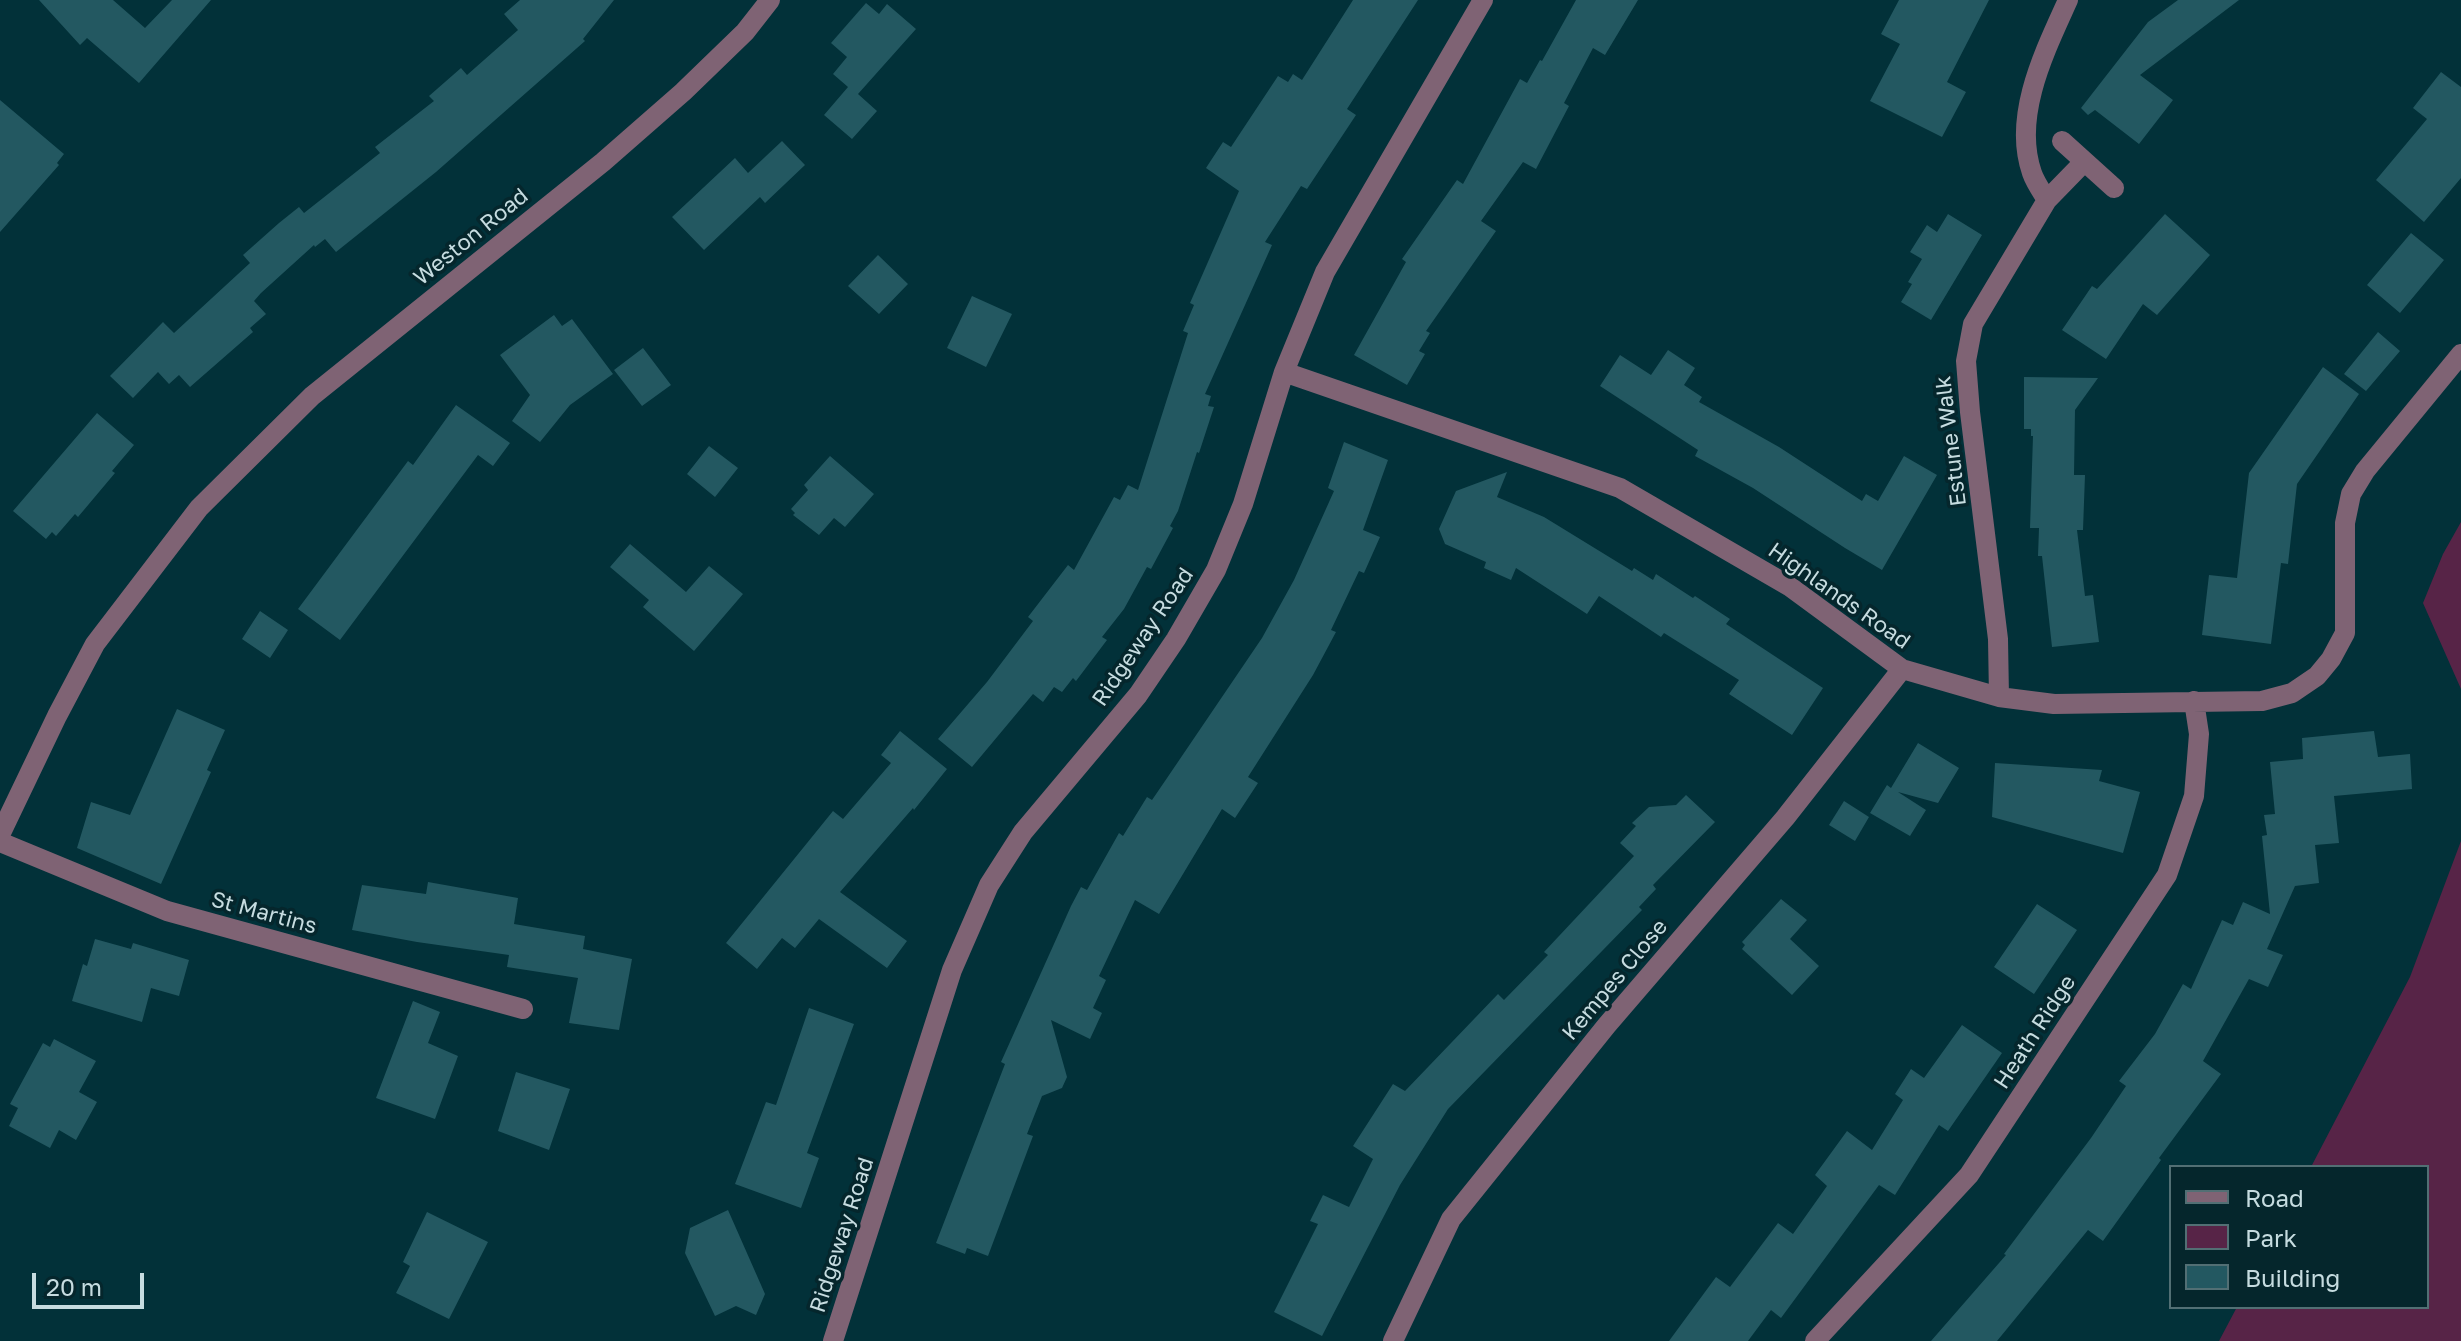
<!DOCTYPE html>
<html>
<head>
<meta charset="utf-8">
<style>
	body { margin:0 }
	#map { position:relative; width:2461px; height:1341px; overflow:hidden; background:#023139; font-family:"Golos Text",sans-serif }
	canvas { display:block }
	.legend { position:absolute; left:2169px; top:1165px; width:260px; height:144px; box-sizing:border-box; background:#05262c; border:2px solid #526f74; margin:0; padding:10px 14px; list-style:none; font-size:24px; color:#c6dce0 }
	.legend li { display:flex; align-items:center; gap:16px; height:40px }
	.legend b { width:40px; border:2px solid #526f74 }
	.scale { position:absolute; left:32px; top:1273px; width:112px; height:36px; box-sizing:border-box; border:4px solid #c6dce0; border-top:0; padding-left:10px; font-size:24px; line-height:28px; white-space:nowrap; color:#c6dce0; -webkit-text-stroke:6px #05262c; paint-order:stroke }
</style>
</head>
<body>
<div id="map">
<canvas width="2461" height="1341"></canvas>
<ul class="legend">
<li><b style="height:10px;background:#7f6374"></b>Road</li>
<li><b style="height:22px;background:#572447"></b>Park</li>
<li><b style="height:22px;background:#235861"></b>Building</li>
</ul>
<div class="scale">20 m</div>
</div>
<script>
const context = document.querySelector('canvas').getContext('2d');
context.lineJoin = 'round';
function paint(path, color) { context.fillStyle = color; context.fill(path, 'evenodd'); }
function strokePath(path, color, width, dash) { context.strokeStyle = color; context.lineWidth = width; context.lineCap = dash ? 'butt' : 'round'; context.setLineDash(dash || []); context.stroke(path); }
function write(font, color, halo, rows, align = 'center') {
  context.font = font + ' "Golos Text",sans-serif'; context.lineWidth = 7; context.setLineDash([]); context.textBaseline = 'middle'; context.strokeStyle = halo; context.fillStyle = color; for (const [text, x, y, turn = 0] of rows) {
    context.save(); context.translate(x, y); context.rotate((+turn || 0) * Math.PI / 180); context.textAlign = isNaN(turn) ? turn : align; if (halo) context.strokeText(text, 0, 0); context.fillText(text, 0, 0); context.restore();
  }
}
paint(new Path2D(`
	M2461,522V689L2423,603L2443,554Z
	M2461,841V1341H2219L2237,1307H2427V1167H2311L2410,977Z`), '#572447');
paint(new Path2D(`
	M39,0H113L145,28L172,0H211L139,83L87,38L80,45Z
	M520,0H614L583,39L585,41L436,172L336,252L325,239L315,247L314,245L261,293L254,301L266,314L250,328L253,332L190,387L179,375L169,384L158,372L133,398L110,376L163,322L174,333L250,263L243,255L279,223L299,207L304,213L380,153L375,147L434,101L429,96L461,68L467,75L518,30L504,14Z
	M1353,0H1418L1347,109L1356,115L1307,189L1301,186L1265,242L1272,245L1205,394L1211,396L1208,406L1214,407L1199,453L1197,452L1178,511L1170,526L1173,528L1151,569L1147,567L1124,609L1102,637L1107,640L1076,681L1073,678L1062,692L1054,687L1043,702L1033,694L972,767L938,739L987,682L1033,621L1028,617L1068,565L1074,570L1114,497L1120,500L1128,485L1138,490L1188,333L1183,331L1194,305L1190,303L1239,191L1206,168L1223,142L1231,147L1278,76L1288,82L1293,74L1302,80Z
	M1576,0H1638L1605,55L1593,48L1564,103L1569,106L1536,169L1523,162L1481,221L1496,231L1426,331L1430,333L1419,351L1425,354L1407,385L1354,355L1406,262L1402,259L1457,180L1463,184L1520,79L1527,83L1540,60L1542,61Z
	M1899,0H1989L1947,82L1966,92L1942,137L1870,101L1900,44L1881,34Z
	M2178,0H2239L2140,75L2173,100L2139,144L2095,110L2088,115L2081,108L2148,22Z
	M866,3L879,14L887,4L916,29L858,94L877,111L852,139L824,115L848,87L833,74L847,57L831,43Z
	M2441,72L2461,87V178L2424,222L2376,180L2427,119L2413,108Z
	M0,100L64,154L57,163L59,165L0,232Z
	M782,141L805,165L765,203L760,197L704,250L672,217L735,158L748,173Z
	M1948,214L1982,235L1931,320L1901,302L1912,284L1908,282L1922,259L1910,252L1927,225L1937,232Z
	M2165,214L2210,255L2157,315L2143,304L2106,359L2062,330L2092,286L2097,289Z
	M2411,233L2444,260L2400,313L2367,285Z
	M878,255L908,284L879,314L848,286Z
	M972,296L1012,314L986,367L947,348Z
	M554,315L562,326L572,319L613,374L570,405L540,442L512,421L530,395L500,355Z
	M2378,332L2400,351L2366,391L2344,374Z
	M643,348L671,385L642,406L614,370Z
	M1668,350L1695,368L1684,385L1702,397L1699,402L1779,447L1862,501L1866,494L1878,501L1904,456L1937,475L1882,570L1845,548L1753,488L1695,456L1698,450L1600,386L1620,355L1651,375Z
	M2323,367L2359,394L2297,484L2288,564L2281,563L2271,644L2202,635L2209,575L2237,578L2249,473Z
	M2024,377L2098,378L2075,410L2074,475H2085L2083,530H2077L2085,596L2093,595L2099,642L2052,647L2042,556H2038L2039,528H2030L2033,436H2031V429H2024Z
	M456,405L510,443L493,466L478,455L340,640L298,609L408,461L413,465Z
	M97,413L134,445L112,471L115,473L78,517L75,514L56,536L52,532L46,539L13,511Z
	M1344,442L1388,460L1363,530L1380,537L1364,573L1359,571L1331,630L1336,632L1313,675L1248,777L1258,783L1235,818L1222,809L1159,914L1135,900L1099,976L1106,980L1093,1008L1102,1013L1090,1039L1051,1020L1067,1077L1062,1088L1042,1096L1027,1134L1033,1136L988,1256L967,1248L965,1254L936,1243L1005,1064L1001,1062L1071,906L1081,887L1087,890L1119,833L1123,836L1147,797L1152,800L1165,781L1262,638L1294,580L1334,491L1328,488Z
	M709,446L738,468L715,497L687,474Z
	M830,456L874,494L845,527L834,518L819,535L793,515L795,513L791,509L808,490L804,485Z
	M1507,472L1497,497L1544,517L1632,571L1634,568L1653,580L1656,574L1693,598L1695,596L1730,619L1726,624L1823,688L1792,735L1729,694L1739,680L1664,633L1661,637L1599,596L1587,614L1516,568L1511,580L1484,568L1486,562L1445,544L1439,529L1456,491Z
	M630,544L686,592L709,566L743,594L694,651L643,607L649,600L610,567Z
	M260,611L288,630L270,658L242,639Z
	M177,709L225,730L207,770L211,772L161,884L77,848L91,802L130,815Z
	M900,731L947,769L914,810L913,808L840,892L907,941L887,968L819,919L795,948L782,938L757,969L726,943L833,811L843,819L891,763L881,755Z
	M2374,731L2378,757L2410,754L2412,789L2334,796L2339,843L2315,845L2319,883L2295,886L2267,949L2283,955L2268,987L2249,979L2203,1061L2221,1074L2159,1158L2161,1160L2103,1241L2088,1230L1997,1341H1931L2006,1255L2004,1254L2091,1138L2126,1086L2119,1081L2155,1034L2183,984L2191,989L2222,920L2233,925L2243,902L2270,914L2262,836L2267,835L2264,815L2275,814L2270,762L2303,759L2302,738Z
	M1918,743L1959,768L1938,803L1898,792L1926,810L1910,836L1870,813L1887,785L1891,788Z
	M1995,763L2102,770L2099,781L2140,792L2123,853L1992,817Z
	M1686,795L1715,822L1653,885L1656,889L1639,907L1642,910L1448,1109L1400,1185L1322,1336L1274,1312L1318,1224L1310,1221L1323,1195L1349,1207L1373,1159L1353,1146L1393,1084L1405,1091L1498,994L1504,1000L1548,955L1544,952L1634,856L1620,843L1636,826L1632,823L1649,807L1676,805Z
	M1844,801L1869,817L1855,841L1829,825Z
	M428,882L518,898L514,924L585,936L583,949L632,959L619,1030L569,1023L578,978L507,967L509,955L417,942L352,930L362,885L426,894Z
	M1781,899L1807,920L1790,939L1819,966L1792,995L1742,949L1745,945L1742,942Z
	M2037,904L2077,930L2034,994L1994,967Z
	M95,939L131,949L133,943L189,960L179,996L151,988L142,1022L72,1001L83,964L87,966Z
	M413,1001L440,1012L428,1043L458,1056L435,1119L376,1098Z
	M809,1008L854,1024L807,1153L819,1158L801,1208L735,1184L766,1102L776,1105Z
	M1962,1025L2002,1053L1948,1131L1939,1125L1895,1195L1879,1185L1781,1318L1771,1310L1748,1341H1669L1716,1277L1730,1287L1778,1223L1793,1234L1827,1186L1815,1175L1847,1131L1872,1150L1903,1100L1895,1094L1911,1069L1924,1078Z
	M54,1039L96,1061L79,1092L97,1102L76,1140L59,1130L50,1148L9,1126L18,1108L10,1104L43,1043L50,1047Z
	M516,1072L570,1089L549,1150L498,1131Z
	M728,1210L765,1294L756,1315L736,1306L715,1316L685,1253L690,1228Z
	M427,1212L488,1242L449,1319L396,1293L410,1266L403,1262Z`), '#235861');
strokePath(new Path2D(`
	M2068,0C2045,51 2012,116 2032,173C2035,182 2042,192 2047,200L2084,162
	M2062,141L2114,188
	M1284,372L1620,488L1789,586L1902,669L1999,697L2054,704L2262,701L2292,693L2317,676L2331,659L2345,633V523L2351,494L2365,471L2461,354
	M1999,697L1998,639L1970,412L1966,361L1973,324L2047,200
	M0,835L57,716L95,644L199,508L312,396L603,162L683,92L745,32L770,0
	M0,842L167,911L523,1009
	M833,1341L952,970L989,885L1023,832L1138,695L1176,639L1216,570L1243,504L1284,372L1325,272L1483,0
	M1393,1341L1451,1219L1607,1025L1785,818L1902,669
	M1815,1341L1969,1175L2167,875L2194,796L2199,734L2194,701`), '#7f6374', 20);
write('22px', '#c6dce0', '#05262c', [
	["Weston Road",471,237,-39],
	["Estune Walk",1951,441,-97],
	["Highlands Road",1839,596,35],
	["Ridgeway Road",1143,637,-56],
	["St Martins",264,913,15],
	["Kempes Close",1615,980,-50],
	["Heath Ridge",2035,1032,-57],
	["Ridgeway Road",842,1235,-72]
]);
</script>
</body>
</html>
